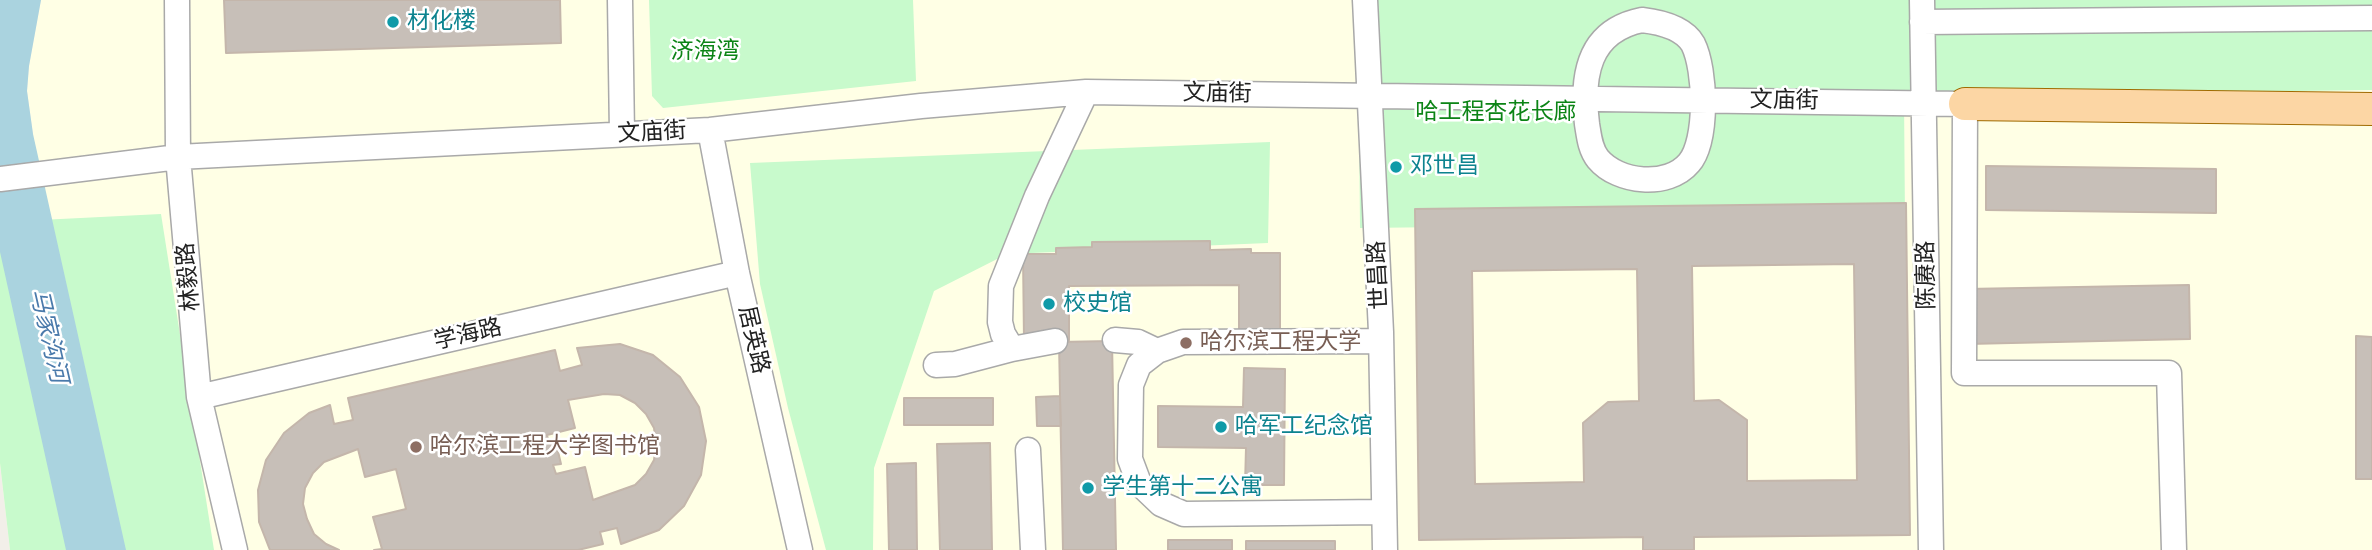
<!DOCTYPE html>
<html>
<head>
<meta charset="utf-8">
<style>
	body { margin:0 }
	canvas { display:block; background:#f2efe9 }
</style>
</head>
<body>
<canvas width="2372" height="550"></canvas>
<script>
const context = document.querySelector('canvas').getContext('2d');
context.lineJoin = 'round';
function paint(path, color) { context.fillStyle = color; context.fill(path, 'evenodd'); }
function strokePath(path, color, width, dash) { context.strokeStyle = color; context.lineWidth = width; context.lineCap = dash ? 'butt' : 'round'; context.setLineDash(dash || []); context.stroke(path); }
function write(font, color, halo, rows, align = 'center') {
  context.font = font + ' "Space Grotesk","Noto Sans SC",sans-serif'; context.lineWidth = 5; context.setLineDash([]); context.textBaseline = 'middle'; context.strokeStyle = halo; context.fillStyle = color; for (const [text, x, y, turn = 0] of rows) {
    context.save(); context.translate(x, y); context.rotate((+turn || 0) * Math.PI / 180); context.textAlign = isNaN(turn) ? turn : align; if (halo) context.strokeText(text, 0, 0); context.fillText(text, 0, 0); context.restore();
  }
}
paint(new Path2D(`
	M41,0H2372V550H10L0,463V223L33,134L27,91L29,66Z`), '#ffffe5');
paint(new Path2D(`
	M649,0H913L916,81L663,108L652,96Z
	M1358,0H2372V90L1904,96L1905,222L1360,228Z
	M1270,142L1268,243L1007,254L934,291L874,468L873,550H826L788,408L760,284L750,163Z
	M161,214L214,550H10L0,463V222Z`), '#c8facc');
paint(new Path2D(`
	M0,0H41L29,66L27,91L33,134L126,550H66L0,252Z`), '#aad3df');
const building = new Path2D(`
	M224,0H560L561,43L226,53Z
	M1986,166L2216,169V213L1986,210Z
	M1906,203L1910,535L1694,537V550H1643V537L1419,540L1415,209ZM1854,264L1857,480L1747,481V420L1719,400L1694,401L1692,266ZM1637,269L1639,401L1608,402L1583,423L1584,482L1475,484L1472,271Z
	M1210,241V250L1251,249V253H1280V335H1239V285L1069,286V340H1024L1023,254H1056V248L1092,247V242Z
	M2189,285L2190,339L1967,344L1966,289Z
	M2356,336L2372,337V479H2356Z
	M1112,341L1116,550H1063L1059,342Z
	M620,344L653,355L680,377L699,407L706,441L701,475L684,506L659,530L621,544L617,528L600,532L603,544L578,550H374L382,549L373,517L406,509L396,469L365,477L358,449L324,462L313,473L305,488L303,504L307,519L314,534L326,544L339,550H270L259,522L258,490L266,460L284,433L309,413L330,405L334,424L353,420L348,398L555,350L560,371L582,365L577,348ZM604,394L620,395L635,403L646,414L654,428L656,444L654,460L646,474L635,485L593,500L585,467L556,474L553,465L561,464L556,443L549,444L547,435L575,428L568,400Z
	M1244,368L1285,369L1284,485H1245L1246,448L1158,447V406L1243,407Z
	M1060,396L1061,426H1037L1036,397Z
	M904,398H993V425H904Z
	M990,443L992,550H940L937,444Z
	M916,463L917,550H889L887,464Z
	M1168,540H1232V550H1168Z
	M1246,541H1335V550H1246Z`);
paint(building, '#c7bfb8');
strokePath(building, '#c4b6ab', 2);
const minor = new Path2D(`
	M177,0L178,157L199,397L235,550
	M620,0L622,134
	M1365,0L1381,332L1385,550
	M1922,0L1931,550
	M1642,20C1659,22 1683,27 1693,44C1706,70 1708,141 1689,163C1668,188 1618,183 1598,159C1590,149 1589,136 1587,124C1581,76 1588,31 1642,20Z
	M1922,22L2372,18
	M710,130L737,273L800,550
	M0,179L178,157L710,130L921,106L1086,92L1965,104L1964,373H2169L2174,550
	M1115,340L1138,342L1157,351
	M1381,341L1183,342L1157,351L1139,365L1131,385L1130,459L1139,483L1161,504L1184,514L1384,512
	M1012,349L1003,334L1000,322L1001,286L1037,196L1086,92
	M936,365L955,364L1012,349L1055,341
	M199,397L737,273
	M1028,450L1033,550`);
const major = new Path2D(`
	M1965,104L2372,109`);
strokePath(minor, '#a9a9a9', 27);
strokePath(major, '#a06b00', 34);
strokePath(minor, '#fff', 24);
strokePath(major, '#fcd6a4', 32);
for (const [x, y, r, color] of [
	[393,22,7,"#0f9aa8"],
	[1396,167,7,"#0f9aa8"],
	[1049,304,7,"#0f9aa8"],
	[1186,343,7,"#8d6e63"],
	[1221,427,7,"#0f9aa8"],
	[416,447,7,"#8d6e63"],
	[1088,488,7,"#0f9aa8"]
]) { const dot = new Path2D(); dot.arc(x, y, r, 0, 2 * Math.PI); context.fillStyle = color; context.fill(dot); strokePath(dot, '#fff', 2.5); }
write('23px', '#0d838f', '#fff', [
	["材化楼",407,22],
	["邓世昌",1410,167],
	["校史馆",1063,304],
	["哈军工纪念馆",1235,427],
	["学生第十二公寓",1102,488]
], 'left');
write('23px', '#0c8416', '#fff', [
	["济海湾",705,52],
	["哈工程杏花长廊",1496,113]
]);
write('23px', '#222', '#fff', [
	["文庙街",1217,94,1],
	["文庙街",1784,101,1],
	["文庙街",652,133,-3],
	["世昌路",1379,275,-93],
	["陈赓路",1927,275,-91],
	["林毅路",189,277,-95],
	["学海路",468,335,-13],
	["居英路",753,340,77]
]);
write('23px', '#785e54', '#fff', [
	["哈尔滨工程大学",1200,343],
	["哈尔滨工程大学图书馆",430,447]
], 'left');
write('italic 24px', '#4a7aab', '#fff', [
	["马家沟河",48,336,77]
]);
</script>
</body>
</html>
